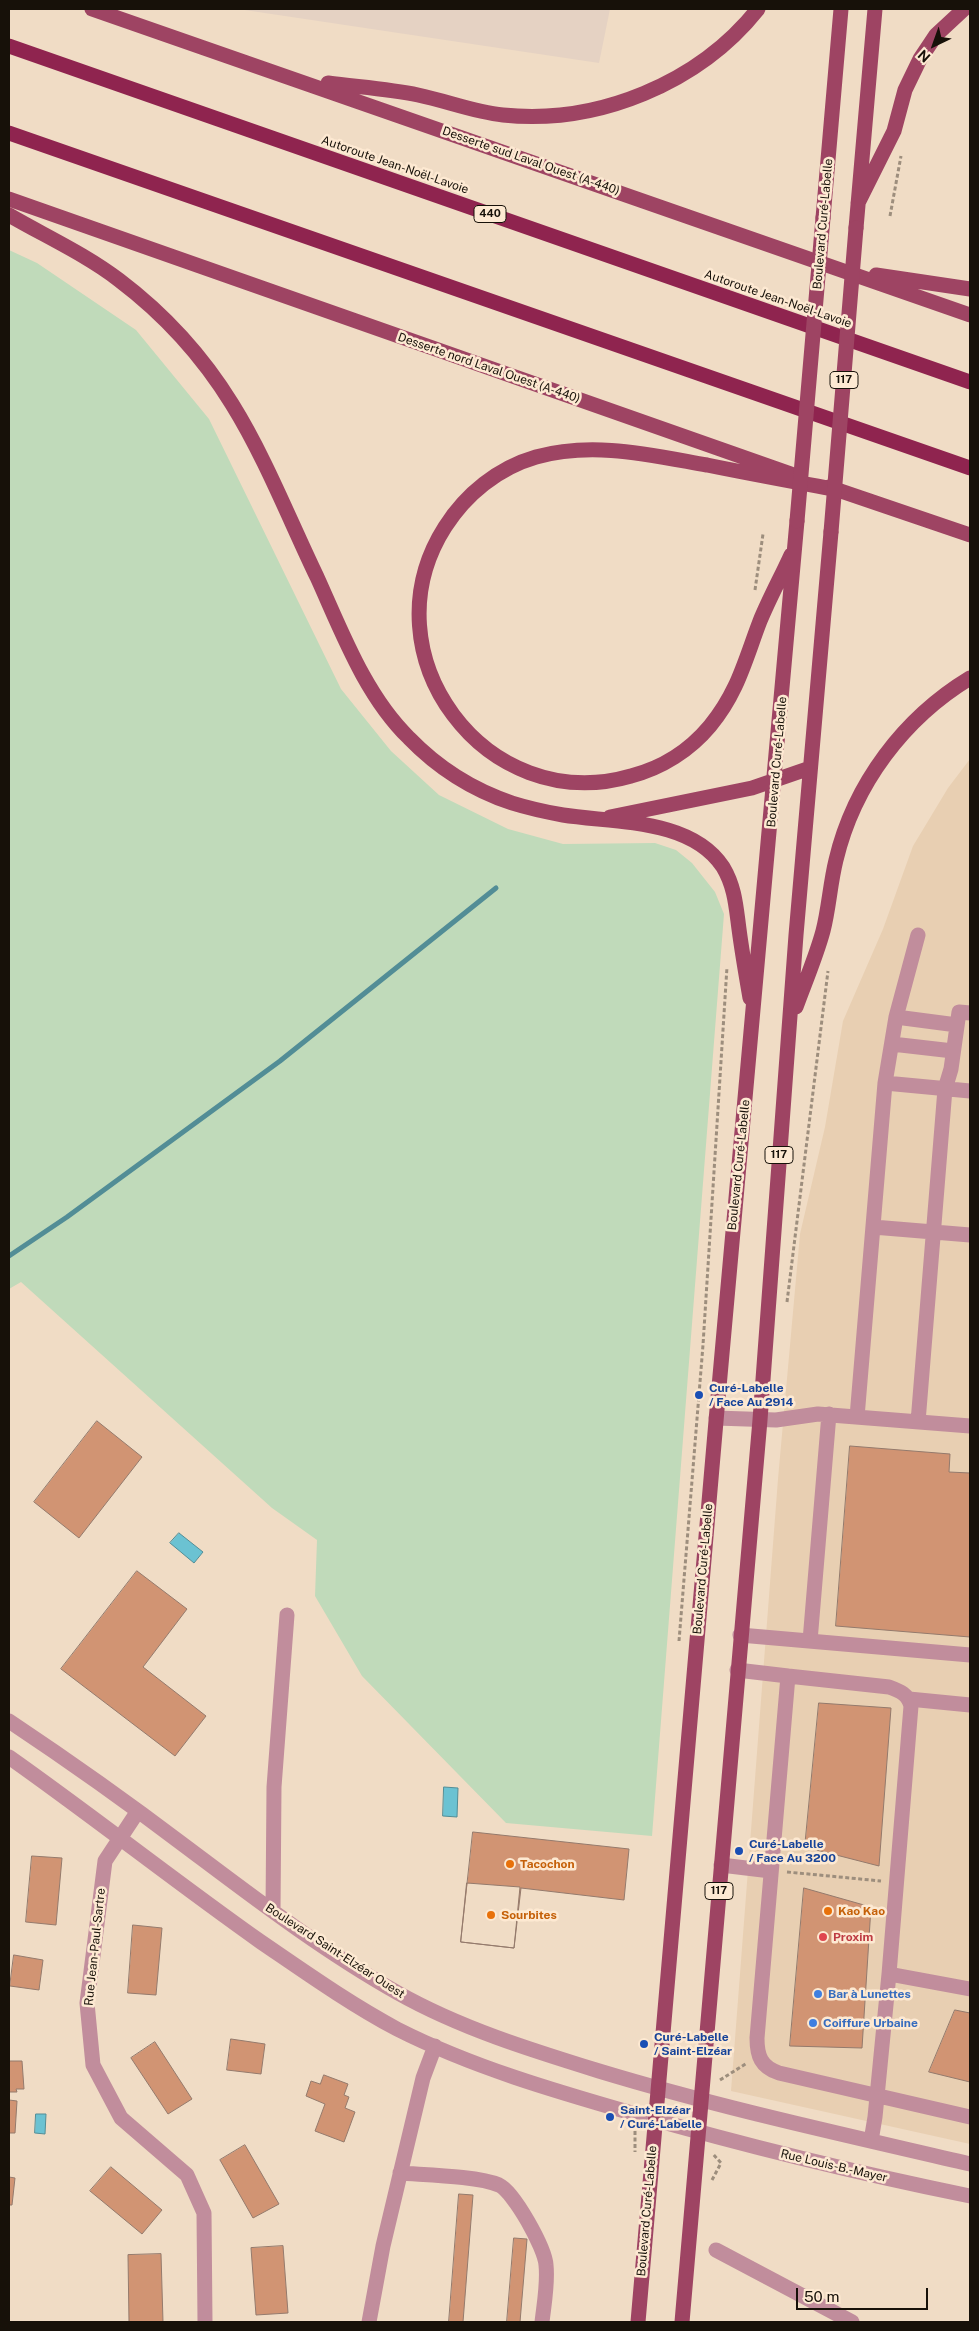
<!DOCTYPE html>
<html>
<head>
<meta charset="utf-8">
<style>
	body { margin:0 }
	#map { position:relative; width:979px; height:2331px; overflow:hidden; background:#f0dcc5; font-family:"Public Sans",sans-serif }
	canvas { display:block }
	.frame { position:absolute; inset:0; border:10px solid #171109; pointer-events:none }
	.north { position:absolute; left:909px; top:20px; width:50px; height:50px; -webkit-text-stroke:4px #fde9d2; paint-order:stroke; rotate:222deg; font-size:14px; font-weight:700; line-height:20px; text-align:center; color:#171109 }
	.north::after { content:''; display:block; margin:auto; width:18px; height:22px; background:#171109; clip-path:polygon(50% 0,100% 100%,50% 72%,0 100%) }
	.scale { position:absolute; left:796px; top:2288px; width:132px; height:22px; box-sizing:border-box; border:2px solid #171109; border-top:0; padding-left:6px; font-size:15px; line-height:18px; white-space:nowrap; color:#171109; -webkit-text-stroke:4px #fde9d2; paint-order:stroke }
</style>
</head>
<body>
<div id="map">
<canvas width="979" height="2331"></canvas>
<div class="frame"></div>
<div class="north">N</div>
<div class="scale">50 m</div>
</div>
<script>
const context = document.querySelector('canvas').getContext('2d');
context.lineJoin = 'round';
function paint(path, color) { context.fillStyle = color; context.fill(path, 'evenodd'); }
function strokePath(path, color, width, dash) { context.strokeStyle = color; context.lineWidth = width; context.lineCap = dash ? 'butt' : 'round'; context.setLineDash(dash || []); context.stroke(path); }
function write(font, color, halo, rows, align = 'center') {
  context.font = font + ' "Public Sans",sans-serif'; context.lineWidth = 5; context.setLineDash([]); context.textBaseline = 'middle'; context.strokeStyle = halo; context.fillStyle = color; for (const [text, x, y, turn = 0] of rows) {
    context.save(); context.translate(x, y); context.rotate((+turn || 0) * Math.PI / 180); context.textAlign = isNaN(turn) ? turn : align; if (halo) context.strokeText(text, 0, 0); context.fillText(text, 0, 0); context.restore();
  }
}
paint(new Path2D(`
	M238,9H610L599,63Z`), '#e5d2c3');
paint(new Path2D(`
	M970,759V2144L731,2091L778,1479L800,1234L825,1127L843,1021L883,929L913,846L948,788Z`), '#e8cfb2');
paint(new Path2D(`
	M9,250L37,263L136,330L209,419L341,689L391,751L439,795L508,829L563,844L655,843L676,850L692,863L715,892L724,914L652,1836L506,1823L362,1676L315,1596L317,1540L272,1508L21,1282L9,1289Z`), '#c0daba');
const water = new Path2D(`
	M179,1533L203,1552L194,1563L170,1543Z
	M444,1787L458,1788L457,1817L443,1816Z
	M36,2114H46L45,2134L35,2133Z`);
paint(water, '#6bc2d2');
strokePath(water, '#528d96', 1);
strokePath(new Path2D(`
	M9,1256L67,1217L280,1061L496,888`), '#528d96', 5);
const building = new Path2D(`
	M97,1421L142,1457L79,1538L34,1502Z
	M850,1446L950,1454L949,1472L970,1473V1637L836,1626Z
	M137,1571L187,1609L143,1667L206,1716L175,1756L61,1669Z
	M819,1703L891,1708L879,1866L805,1847Z
	M473,1832L629,1849L624,1900L521,1888L514,1948L461,1942Z
	M32,1856L62,1858L56,1925L26,1922Z
	M467,1883L520,1887L514,1948L461,1942Z
	M804,1888L871,1907L862,2048L790,2046Z
	M133,1925L162,1928L156,1995L128,1993Z
	M14,1955L43,1960L39,1990L10,1986Z
	M955,2010L970,2013V2082L929,2072Z
	M231,2039L265,2044L261,2074L227,2070Z
	M155,2042L192,2099L168,2114L131,2058Z
	M9,2061H22L24,2089H16L17,2092H9Z
	M324,2075L348,2084L344,2095L349,2097L345,2108L355,2112L344,2142L315,2131L325,2104L306,2096L311,2081L320,2084Z
	M9,2100L17,2101L15,2133H9Z
	M245,2145L279,2204L253,2218L220,2160Z
	M111,2167L162,2210L142,2234L90,2191Z
	M9,2177L15,2178L12,2205H9Z
	M459,2194L473,2195L463,2322H449Z
	M514,2238L527,2239L520,2322H507Z
	M283,2246L288,2313L256,2315L251,2248Z
	M161,2254L163,2322H129L128,2255Z`);
paint(building, '#d19473');
strokePath(building, '#947a6c', 1);
strokePath(new Path2D(`
	M890,216L901,156
	M755,590L763,534
	M787,1302L828,971
	M679,1641L703,1345L727,967
	M787,1872L881,1881
	M720,2080L747,2063
	M635,2131V2152
	M712,2180L721,2163L713,2154`), '#9d8e7d', 3, [4, 2.5]);
strokePath(new Path2D(`
	M896,1017L918,935
	M892,1044L953,1051
	M885,1083L896,1017L957,1025
	M873,1227L970,1235
	M857,1417L885,1083L970,1091
	M716,1418L776,1420L818,1414L970,1426
	M918,1422L945,1089L951,1069L959,1012L970,1013
	M740,1635L970,1655
	M810,1641L829,1414
	M737,1670L788,1676L757,2038C757,2056 761,2067 779,2073L970,2117
	M788,1676L889,1687C900,1691 908,1694 911,1706L889,1974
	M909,1699L970,1705
	M9,1721C69,1761 127,1802 185,1846C253,1897 323,1951 398,1993C460,2028 531,2050 599,2071C721,2108 846,2135 970,2164
	M9,1757C94,1817 176,1882 261,1942C305,1972 350,2004 397,2029C472,2067 555,2091 635,2114C746,2146 857,2173 970,2196
	M138,1811L105,1861L87,2003L93,2065L121,2118L187,2175L204,2213L205,2322
	M721,1865L771,1871
	M273,1911L274,1787L287,1615
	M871,2141L875,2117L889,1974L970,1989
	M400,2173C425,2175 478,2176 499,2185C514,2192 545,2248 546,2265C548,2284 544,2304 542,2322
	M716,2250L852,2322
	M369,2322L383,2246L423,2078L435,2046`), '#c18d9c', 15);
strokePath(new Path2D(`
	M92,9L970,315
	M328,83C358,87 389,89 418,95C447,101 474,112 503,115C598,125 699,83 758,9
	M9,199L791,474
	M858,203L894,131L905,90L920,59L936,35L964,9
	M9,215C45,236 85,254 119,280C164,314 203,357 232,404C265,457 290,521 317,577C342,632 365,695 409,738C437,767 473,790 512,803C528,808 546,812 563,815C614,823 691,818 723,867C735,887 736,907 739,929C742,952 746,975 750,998
	M823,218L841,9
	M856,228L875,9
	M876,275L970,289
	M829,487L970,535
	M791,555C781,577 769,599 760,621C745,660 738,692 710,726C690,750 662,768 631,776C486,818 364,654 445,527C466,494 498,468 536,457C593,441 650,455 707,465C751,474 795,482 838,490
	M610,817L752,788L810,768
	M796,1007C805,982 816,957 823,931C829,908 830,884 836,860C854,784 904,718 970,678
	M638,2322L718,1398L797,521
	M682,2322L760,1420L796,935L831,532`), '#9e4463', 15);
strokePath(new Path2D(`
	M9,46L970,382
	M9,133L970,468`), '#8f244f', 15);
strokePath(new Path2D(`
	M797,521L823,218
	M831,532L856,228`), '#9e4463', 15);
for (const [x, y, r, color] of [
	[699,1395,5,"#1a4fb4"],
	[739,1851,5,"#1a4fb4"],
	[510,1864,5,"#e8710a"],
	[828,1911,5,"#e8710a"],
	[491,1915,5,"#e8710a"],
	[823,1937,5,"#e0444e"],
	[818,1994,5,"#3f7fe0"],
	[813,2023,5,"#3f7fe0"],
	[644,2044,5,"#1a4fb4"],
	[610,2117,5,"#1a4fb4"]
]) { const dot = new Path2D(); dot.arc(x, y, r, 0, 2 * Math.PI); context.fillStyle = color; context.fill(dot); strokePath(dot, '#fde9d2', 2); }
for (const [x, y, w] of [
	[490,214,32],
	[844,380,28],
	[779,1155,28],
	[719,1891,28]
]) { const box = new Path2D(); box.roundRect(x - w / 2, y - 8.5, w, 17, 4); context.fillStyle = '#fde9d2'; context.fill(box); strokePath(box, '#171109', 1); }
write('bold 11px', '#171109', null, [
	["440",490,214],
	["117",844,380],
	["117",779,1155],
	["117",719,1891]
]);
write('12px', '#171109', '#fde9d2', [
	["Desserte sud Laval Ouest (A-440)",531,161,19],
	["Autoroute Jean-Noël-Lavoie",395,165,19],
	["Boulevard Curé-Labelle",823,224,-85],
	["Autoroute Jean-Noël-Lavoie",778,299,19],
	["Desserte nord Laval Ouest (A-440)",489,368,19],
	["Boulevard Curé-Labelle",777,762,-85],
	["Boulevard Curé-Labelle",739,1165,-84],
	["Boulevard Curé-Labelle",703,1569,-85],
	["Rue Jean-Paul-Sartre",95,1947,-84],
	["Boulevard Saint-Elzéar Ouest",335,1951,33],
	["Rue Louis-B.-Mayer",834,2166,13],
	["Boulevard Curé-Labelle",647,2211,-85]
]);
write('bold 12px', '#164399', '#fde9d2', [
	["Curé-Labelle",709,1388],
	["/ Face Au 2914",709,1402],
	["Curé-Labelle",749,1844],
	["/ Face Au 3200",749,1858],
	["Curé-Labelle",654,2037],
	["/ Saint-Elzéar",654,2051],
	["Saint-Elzéar",620,2110],
	["/ Curé-Labelle",620,2124]
], 'left');
write('bold 12px', '#c56008', '#fde9d2', [
	["Tacochon",520,1864],
	["Kao Kao",838,1911],
	["Sourbites",501,1915]
], 'left');
write('bold 12px', '#be3a42', '#fde9d2', [
	["Proxim",833,1937]
], 'left');
write('bold 12px', '#366cbe', '#fde9d2', [
	["Bar à Lunettes",828,1994],
	["Coiffure Urbaine",823,2023]
], 'left');
</script>
</body>
</html>
